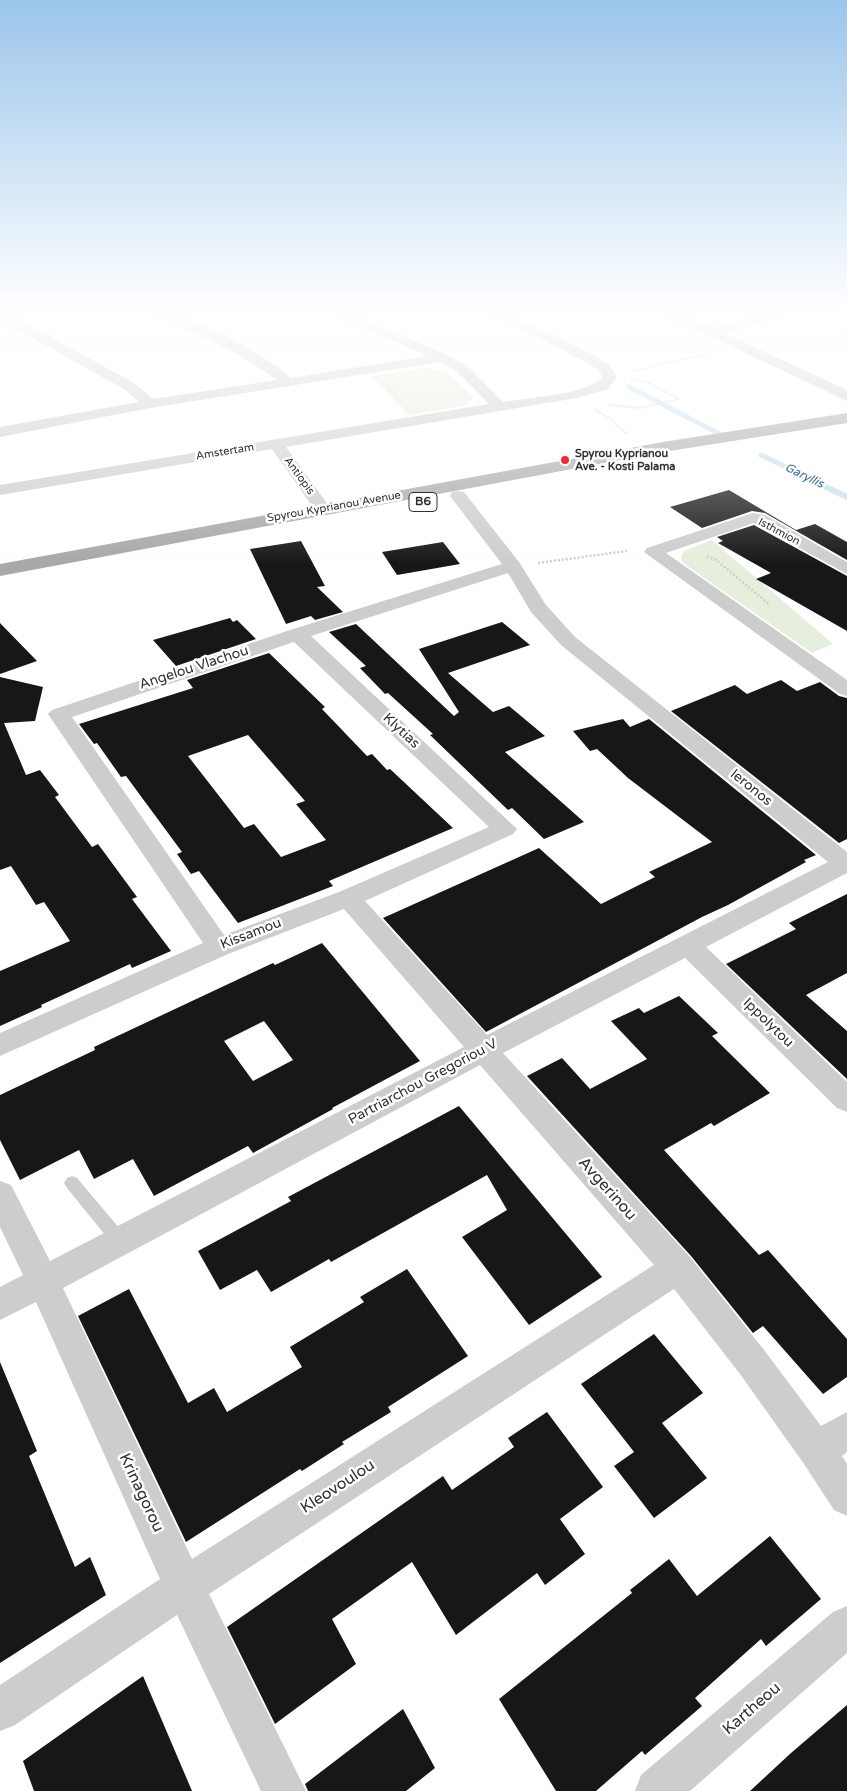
<!DOCTYPE html>
<html>
<head>
<meta charset="utf-8">
<style>
	body { margin:0 }
	canvas { display:block; background:#fff }
</style>
</head>
<body>
<canvas width="847" height="1791"></canvas>
<script>
const context = document.querySelector('canvas').getContext('2d');
context.lineJoin = 'round';
function paint(path, color) { context.fillStyle = color; context.fill(path, 'evenodd'); }
function strokePath(path, color, width, dash) { context.strokeStyle = color; context.lineWidth = width; context.lineCap = dash ? 'butt' : 'round'; context.setLineDash(dash || []); context.stroke(path); }
function write(font, color, halo, rows, align = 'center') {
  context.font = font + ' "Varela Round",sans-serif'; context.lineWidth = 5; context.setLineDash([]); context.textBaseline = 'middle'; context.strokeStyle = halo; context.fillStyle = color; for (const [text, x, y, turn = 0] of rows) {
    context.save(); context.translate(x, y); context.rotate((+turn || 0) * Math.PI / 180); context.textAlign = isNaN(turn) ? turn : align; if (halo) context.strokeText(text, 0, 0); context.fillText(text, 0, 0); context.restore();
  }
}
paint(new Path2D(`
	M425,368L446,371L474,398L463,406L408,415L372,376Z
	M712,540L833,644L812,653L683,563L681,557L684,551Z`), '#e6eedd');
strokePath(new Path2D(`
	M629,387L720,434
	M761,455L819,483`), '#c8dfef', 5);
strokePath(new Path2D(`
	M816,482L847,497`), '#c8dfef', 6);
paint(new Path2D(`
	M729,490L796,530L815,524L847,542V560L765,513L752,511L702,528L670,507Z
	M754,525L847,576V631L756,579L771,573L718,543L723,541L717,537Z
	M301,541L325,586L317,587L343,612L315,620L311,616L286,624L250,549Z
	M443,542L460,564L397,575L382,552Z
	M230,618L233,622L237,620L256,639L176,666L153,640Z
	M502,622L530,645L448,673L493,712L509,706L545,736L505,752L584,822L544,839L512,808L508,810L430,735L433,734L388,693L385,694L360,668L366,666L329,632L356,624L454,716L459,712L419,649Z
	M0,623L37,661L0,674Z
	M269,653L325,707L322,709L367,756L372,754L387,770L390,769L453,828L329,881L333,886L238,923L199,871L191,874L177,854L182,852L126,776L121,777L97,743L94,744L79,724L193,688L187,680ZM248,735L305,801L296,804L326,840L281,857L254,824L244,828L188,756Z
	M0,677L43,687L35,721L4,723L26,775L40,770L59,795L55,797L92,847L98,844L137,897L132,899L171,951L132,968L130,964L41,1005L42,1007L0,1026V971L70,941L44,902L36,905L11,866L0,870Z
	M781,680L797,691L820,682L839,696L847,698V839L839,843L671,711L735,685L747,694Z
	M623,719L630,727L649,719L816,855L804,860L806,862L728,905L702,917L486,1032L383,918L539,848L601,904L655,877L649,872L712,842L628,778L597,749L590,751L573,731Z
	M847,894V973L806,995L847,1031V1079L726,964L796,929L789,923Z
	M322,943L420,1061L332,1108L333,1109L253,1153L248,1146L154,1196L133,1159L94,1179L79,1150L20,1180L0,1140V1095L95,1050L94,1047L273,963L275,965ZM264,1021L293,1060L253,1081L224,1041Z
	M679,996L718,1033L712,1036L770,1093L714,1126L711,1123L664,1150L759,1255L768,1250L847,1339V1377L823,1394L763,1326L753,1333L691,1256L527,1076L562,1058L590,1089L647,1059L611,1021L639,1008L644,1013Z
	M459,1106L602,1277L529,1325L462,1237L507,1210L487,1175L331,1262L329,1259L271,1292L257,1270L220,1290L198,1251L291,1201L288,1197Z
	M407,1269L468,1356L388,1407L391,1412L342,1442L344,1444L302,1471L300,1469L186,1542L78,1316L129,1289L188,1403L214,1388L227,1412L302,1367L290,1347L364,1302L360,1297Z
	M654,1334L703,1393L662,1423L707,1478L654,1518L614,1466L634,1452L581,1384Z
	M0,1362L37,1451L29,1456L75,1567L90,1557L106,1595L0,1663Z
	M547,1412L603,1487L560,1519L585,1554L545,1585L537,1573L456,1635L412,1562L332,1619L356,1664L275,1724L227,1627L443,1476L452,1490L514,1447L508,1438Z
	M770,1536L821,1599L766,1646L761,1639L695,1698L702,1706L645,1755L642,1751L596,1791H556L499,1699L632,1593L630,1590L669,1559L697,1596Z
	M143,1676L192,1791H34L23,1761Z
	M847,1705V1791H750L791,1753Z
	M403,1709L435,1768L406,1791H308L305,1784Z`), '#171717');
strokePath(new Path2D(`
	M630,372L709,353
	M631,379L645,381L679,399
	M387,385L403,403
	M609,405L641,408L679,399
	M594,409L609,418L627,434`), '#cdcdcd', 2, [1, 1]);
strokePath(new Path2D(`
	M707,556L716,560L769,604
	M538,563L627,551`), '#cdcdcd', 2.5, [2, 2]);
paint(new Path2D(`
	M72,1176L77,1178L126,1236L128,1241L126,1246L120,1248L114,1246L67,1188L64,1183L67,1178Z`), '#cdcdcd');
paint(new Path2D(`
	M0,313H7L134,383L153,399L277,380L238,354L154,313C160,313 167,312 173,314C212,326 260,352 291,378L427,356L330,313H348L448,355L466,365L503,402C526,398 589,394 603,377L598,370L586,362L490,313H507L596,356L608,364L617,377L608,389L577,398L286,447L331,509L329,513H317L272,449L0,495V485L489,404L456,371L441,362L150,408L0,437V427L139,402L124,389L0,320Z
	M770,313H792L710,337L703,333L705,330Z
	M458,491L464,492L519,562L546,605L575,637L847,852V873L706,947L847,1082V1112L837,1108L685,958L503,1053L690,1257L764,1350L821,1426L847,1412V1452L842,1456L847,1464V1516L834,1510L804,1464L740,1374L674,1289L209,1594L306,1791H261L177,1615L15,1725L0,1731V1685L160,1579L36,1302L0,1320V1287L23,1275L0,1227V1181L11,1185L50,1261L464,1047L344,909L228,954L0,1056V1033L203,943L48,714L52,710L290,630L502,564L450,496L452,492ZM508,573L531,612L561,645L828,862L487,1035L365,901L513,834L517,829L311,636ZM294,642L489,827L339,892L224,935L72,717ZM480,1065L654,1265L192,1559L63,1288Z
	M753,513L765,515L847,562V574L754,523L666,553L847,680V696L840,694L644,552L647,548Z
	M847,1606V1653L690,1791H635L641,1775L833,1612Z`), '#cdcdcd');
paint(new Path2D(`
	M661,313H680L847,390V401Z`), '#cdcdcd');
paint(new Path2D(`
	M847,413V423L663,452L0,576V564L663,442Z`), '#a8a8a8');
const sky = context.createLinearGradient(0, 0, 0, 564);
sky.addColorStop(0, '#9bc5eb');
sky.addColorStop(0.55, '#fff');
sky.addColorStop(1, '#ffffff00');
context.fillStyle = sky;
context.fillRect(0, 0, 847, 564);
for (const [x, y, r, color] of [
	[565,460,5,"#f12732"]
]) { const dot = new Path2D(); dot.arc(x, y, r, 0, 2 * Math.PI); context.fillStyle = color; context.fill(dot); strokePath(dot, '#fff', 2); }
write('11px', '#303030', '#fff', [
	["Amstertam",225,452,-9],
	["Antiopis",299,476,54],
	["Spyrou Kyprianou Avenue",334,507,-10],
	["Isthmion",779,532,28]
]);
write('bold 11px', '#303030', '#fff', [
	["Spyrou Kyprianou",575,454],
	["Ave. - Kosti Palama",575,467]
], 'left');
write('italic 12px', '#377198', '#fff', [
	["Garyllis",804,476,26]
]);
for (const [x, y, w] of [
	[423,502,28]
]) { const box = new Path2D(); box.roundRect(x - w / 2, y - 9.5, w, 19, 4); context.fillStyle = '#fff'; context.fill(box); strokePath(box, '#303030', 1); }
write('bold 12px', '#303030', null, [
	["B6",423,502]
]);
write('14px', '#303030', '#fff', [
	["Angelou Vlachou",194,668,-18],
	["Klytias",401,731,43],
	["Ieronos",751,788,39],
	["Kissamou",251,934,-21],
	["Ippolytou",768,1023,44],
	["Partriarchou Gregoriou V",423,1082,-28]
]);
write('16px', '#303030', '#fff', [
	["Avgerinou",607,1189,48],
	["Kleovoulou",338,1487,-33],
	["Krinagorou",141,1493,65],
	["Kartheou",752,1709,-41]
]);
</script>
</body>
</html>
